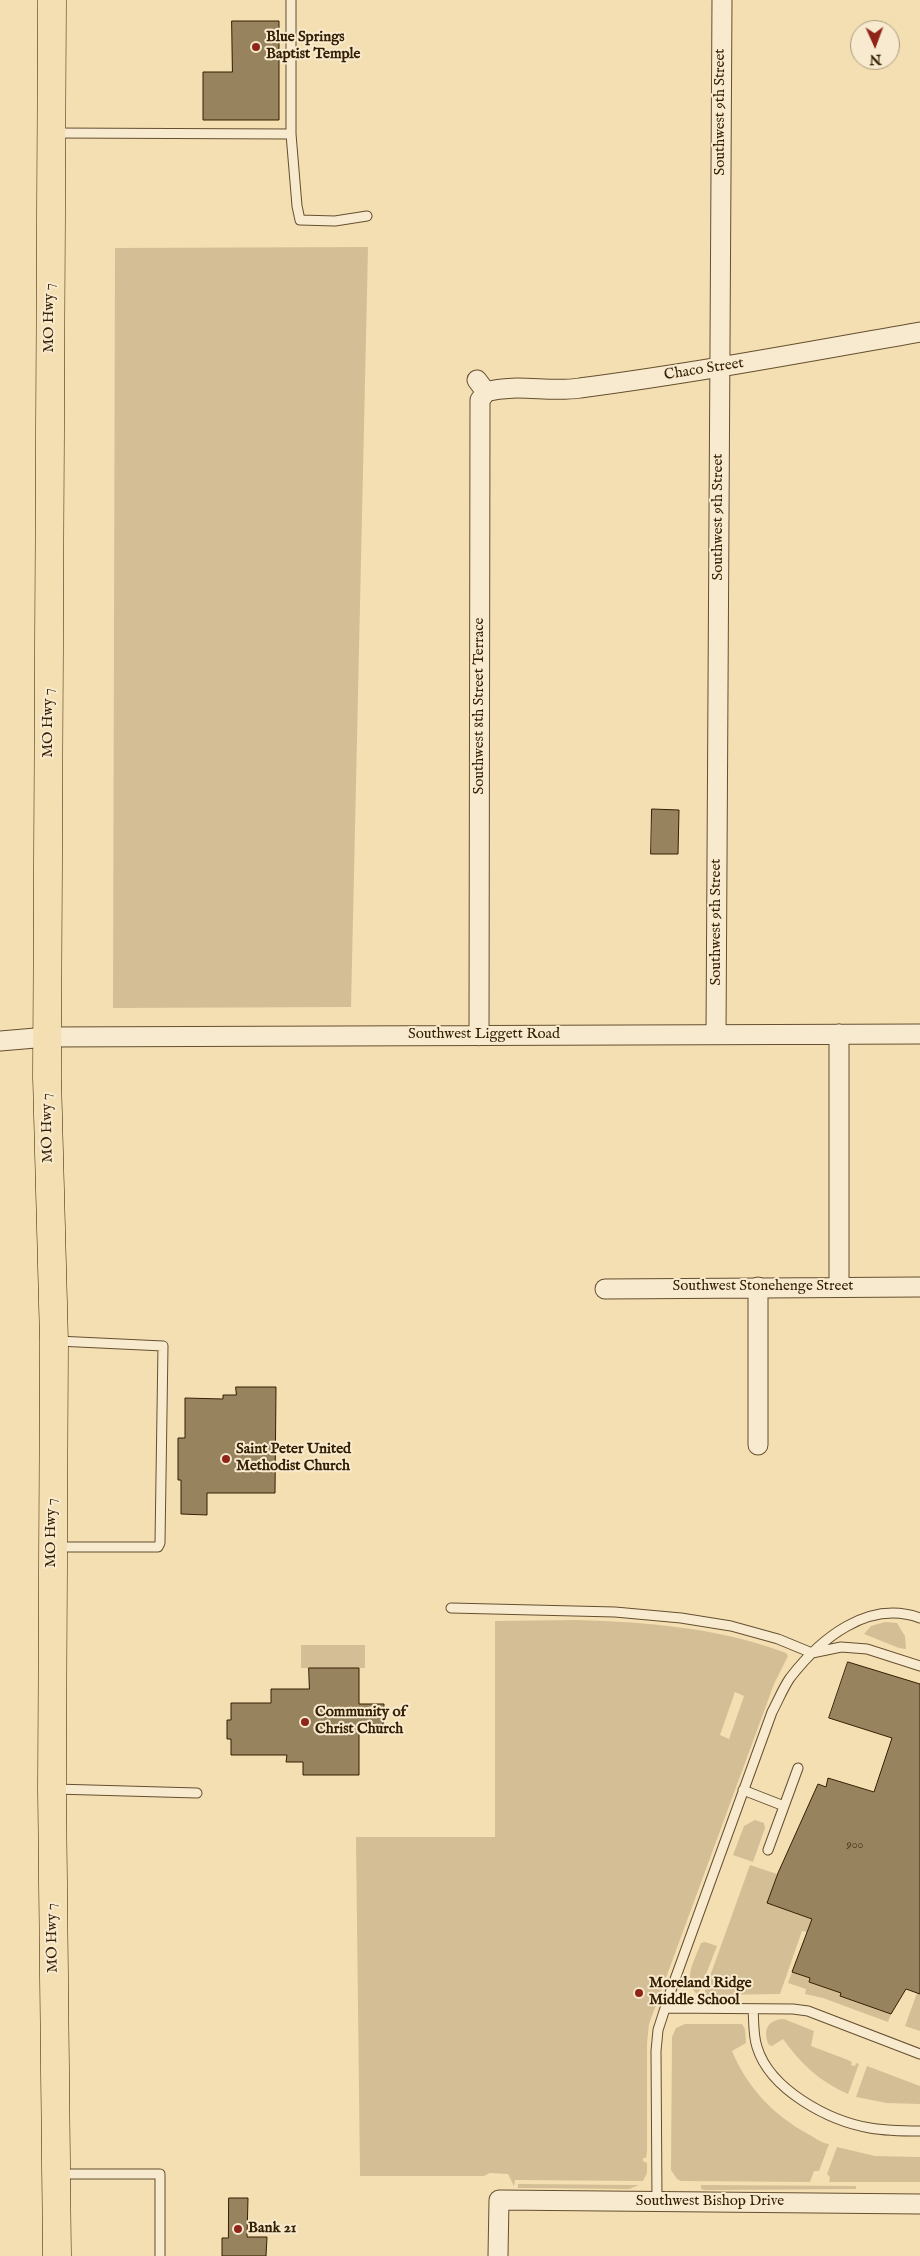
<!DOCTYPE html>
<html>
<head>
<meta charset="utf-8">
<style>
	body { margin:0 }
	#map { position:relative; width:920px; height:2256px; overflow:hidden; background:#f4dfb3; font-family:"IM FELL English",serif }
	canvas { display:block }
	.north { position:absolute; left:850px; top:20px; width:50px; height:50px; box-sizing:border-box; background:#f8eace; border:1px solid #aa997d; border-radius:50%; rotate:178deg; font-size:14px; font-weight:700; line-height:20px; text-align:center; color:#351f03 }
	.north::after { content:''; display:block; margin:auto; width:18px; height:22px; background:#8f2418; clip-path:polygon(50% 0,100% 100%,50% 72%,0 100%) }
</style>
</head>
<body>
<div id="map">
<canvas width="920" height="2256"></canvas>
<div class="north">N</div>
</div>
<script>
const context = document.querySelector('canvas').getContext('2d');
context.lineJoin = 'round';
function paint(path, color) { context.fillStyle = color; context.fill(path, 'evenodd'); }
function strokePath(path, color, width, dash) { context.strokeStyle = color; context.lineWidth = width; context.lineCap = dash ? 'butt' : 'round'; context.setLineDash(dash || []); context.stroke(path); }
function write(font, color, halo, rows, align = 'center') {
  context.font = font + ' "IM FELL English",serif'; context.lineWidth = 4; context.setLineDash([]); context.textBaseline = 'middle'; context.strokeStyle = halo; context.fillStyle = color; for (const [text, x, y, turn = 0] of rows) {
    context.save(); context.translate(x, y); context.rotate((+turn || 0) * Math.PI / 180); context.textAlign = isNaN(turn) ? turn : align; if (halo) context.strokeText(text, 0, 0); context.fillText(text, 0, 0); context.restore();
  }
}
paint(new Path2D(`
	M368,247L351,1007L113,1008L115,248Z
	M577,1620C648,1622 720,1628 786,1653L788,1656L774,1684L649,2024L647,2043V2151L646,2158H643V2161L647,2163V2173L643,2181L515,2180L514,2186L508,2174L490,2173L484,2176H360L356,1837H495V1621ZM735,1692L744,1696L729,1739L720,1735Z
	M885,1622L897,1623L905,1636L906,1649L899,1648L864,1634L871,1626Z
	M301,1645H365V1668H301Z
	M755,1820L764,1823L765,1828L753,1862L733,1855L744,1826Z
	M750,1865L777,1874L767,1903L812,1919L807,1932L802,1931L780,1994L705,1995V1990Z
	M705,1942L717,1946L698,1995C681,1980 695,1960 701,1943Z
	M792,1972L810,1978L809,1982L841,1993V1996L891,2014L888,2022L823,1998L805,1994L806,1989L788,1983Z
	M917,1993L920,1994V2031L905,2026Z
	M784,2019L814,2031L811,2046L848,2060L852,2062L851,2065L855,2066L856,2063L859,2064L848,2094C820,2082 801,2064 783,2039L772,2046L769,2045C762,2031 768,2019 784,2019Z
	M685,2024H742L745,2029L746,2043L732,2051C747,2087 773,2115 808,2134C814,2137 821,2143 829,2144L819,2171H814L810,2182L681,2181L677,2179L671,2170L672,2037L676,2028Z
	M867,2066L920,2086V2104L887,2103L856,2097Z
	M837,2147L875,2156L920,2157V2182H829L830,2177L827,2174Z
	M518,2184L632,2185H639L629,2189L526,2188H518Z
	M701,2185L856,2186V2189L705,2190L701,2189Z`), '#d4be95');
const building = new Path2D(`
	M232,21H279V120H203V72H232Z
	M652,809L679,810L678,854H651Z
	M236,1387H276L275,1493H207V1515L181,1514V1480H178V1438H185V1398L223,1399V1395H236Z
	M848,1662L920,1684V1994L906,1989L891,2014L840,1996L841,1993L809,1982L810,1978L792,1972L812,1919L767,1903L778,1873L818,1784L826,1787L828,1778L874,1792L892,1738L829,1718Z
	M309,1668H359V1704H384L383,1725H359V1775H303V1762H286L287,1755H231V1739H227V1720H231V1703H271V1689H309Z
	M229,2198H248L247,2237H267L266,2256H222V2238H228Z`);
paint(building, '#98835f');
strokePath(building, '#351f03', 1);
const lane = new Path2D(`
	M54,133L291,134L297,206L300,220L335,221L367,216
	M291,134V0
	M57,1341L163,1346L160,1543L158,1547H57
	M451,1608L615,1612L681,1618L731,1626L778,1639L812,1653L841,1647L867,1649L920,1666
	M55,1789L197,1793
	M743,1790L784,1806
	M768,1850L798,1768
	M665,2008L793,2009L808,2011L920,2054
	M753,2009C754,2021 753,2035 757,2047C770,2090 829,2121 870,2128C887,2131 903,2131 920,2131
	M58,2174H160V2256
	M657,2202L656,2051L658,2030L670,1993L772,1712C778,1701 783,1688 790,1678C820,1639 868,1599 920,1618`);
const street = new Path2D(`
	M477,380L486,392L480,400L479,1036
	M486,392C517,383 549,393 580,388C694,373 807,352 920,332
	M716,1034L722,0
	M839,1034V1286
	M0,1041L47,1037L920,1034
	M605,1289L920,1287
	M758,1445V1287
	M498,2256L499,2200L920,2204`);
const primary = new Path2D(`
	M52,0L47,1077L54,1341L52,1789L57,2256`);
strokePath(lane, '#654f2f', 11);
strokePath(street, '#654f2f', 21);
strokePath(primary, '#351f03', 29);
strokePath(lane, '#f8eace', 9);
strokePath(street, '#f8eace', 19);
strokePath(primary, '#f4dfb3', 28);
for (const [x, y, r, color] of [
	[256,47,5,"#8f2418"],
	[226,1459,5,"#8f2418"],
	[305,1722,5,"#8f2418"],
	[639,1993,5,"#8f2418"],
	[238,2229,5,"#8f2418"]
]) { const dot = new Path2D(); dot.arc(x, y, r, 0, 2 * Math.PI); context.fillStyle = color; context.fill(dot); strokePath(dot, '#f8eace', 2); }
write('12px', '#4e381a', null, [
	["900",855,1846]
]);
write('bold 15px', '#351f03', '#f8eace', [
	["Blue Springs",266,38],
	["Baptist Temple",266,55],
	["Saint Peter United",236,1450],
	["Methodist Church",236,1467],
	["Community of",315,1713],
	["Christ Church",315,1730],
	["Moreland Ridge",649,1984],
	["Middle School",649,2001],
	["Bank 21",248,2229]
], 'left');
write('15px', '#351f03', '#f8eace', [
	["Southwest 9th Street",721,112,-90],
	["MO Hwy 7",50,318,-90],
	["Chaco Street",704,370,-9],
	["Southwest 9th Street",719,517,-90],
	["Southwest 8th Street Terrace",480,706,-90],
	["MO Hwy 7",49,723,-90],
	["Southwest 9th Street",717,922,-90],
	["Southwest Liggett Road",484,1035],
	["MO Hwy 7",48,1128,-91],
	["Southwest Stonehenge Street",763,1287],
	["MO Hwy 7",52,1533,-90],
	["MO Hwy 7",53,1938,-91],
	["Southwest Bishop Drive",710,2202]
]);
</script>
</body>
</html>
